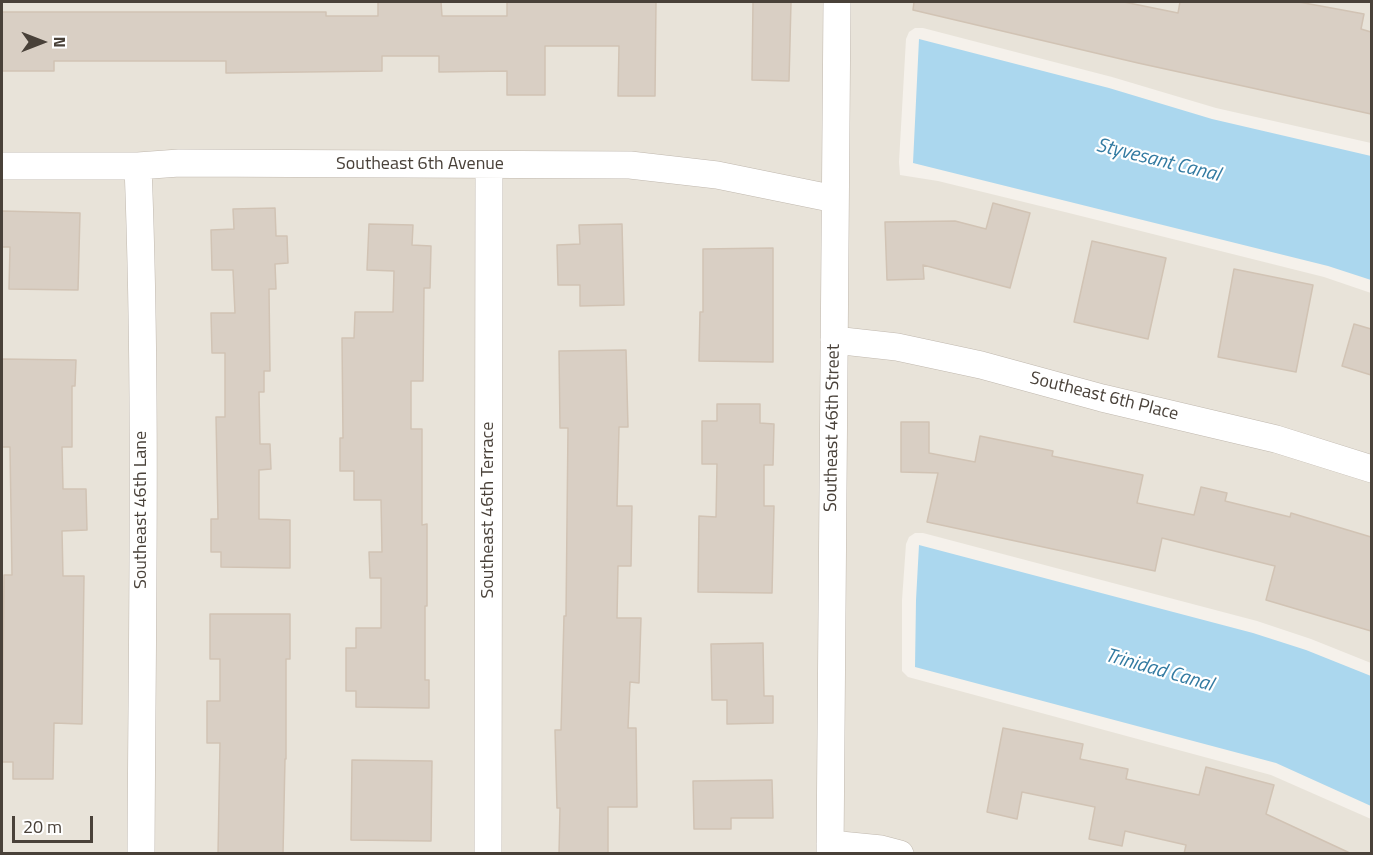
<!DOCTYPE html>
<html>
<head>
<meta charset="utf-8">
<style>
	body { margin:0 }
	#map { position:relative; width:1373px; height:855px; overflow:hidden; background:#f5f1eb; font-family:"Titillium Web",sans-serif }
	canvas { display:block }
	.frame { position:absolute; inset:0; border:3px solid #494139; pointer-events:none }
	.north { position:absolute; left:12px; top:12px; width:60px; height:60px; -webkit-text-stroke:4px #fff; paint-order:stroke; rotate:90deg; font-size:16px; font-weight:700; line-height:24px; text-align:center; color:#494139 }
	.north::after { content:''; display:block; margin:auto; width:21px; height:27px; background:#494139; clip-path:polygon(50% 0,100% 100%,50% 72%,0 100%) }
	.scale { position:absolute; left:12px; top:816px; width:81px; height:27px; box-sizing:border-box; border:3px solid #494139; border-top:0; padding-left:8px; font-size:18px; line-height:21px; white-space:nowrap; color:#494139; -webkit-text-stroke:4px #fff; paint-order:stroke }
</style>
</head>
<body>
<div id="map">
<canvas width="1373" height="855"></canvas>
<div class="frame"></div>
<div class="north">N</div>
<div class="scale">20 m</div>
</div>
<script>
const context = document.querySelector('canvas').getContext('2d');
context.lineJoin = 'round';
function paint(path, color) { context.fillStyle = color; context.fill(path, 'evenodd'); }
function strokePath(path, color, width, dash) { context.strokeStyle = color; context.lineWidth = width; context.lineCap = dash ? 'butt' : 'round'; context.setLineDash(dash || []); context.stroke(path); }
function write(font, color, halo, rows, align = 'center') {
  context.font = font + ' "Titillium Web",sans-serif'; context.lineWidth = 4.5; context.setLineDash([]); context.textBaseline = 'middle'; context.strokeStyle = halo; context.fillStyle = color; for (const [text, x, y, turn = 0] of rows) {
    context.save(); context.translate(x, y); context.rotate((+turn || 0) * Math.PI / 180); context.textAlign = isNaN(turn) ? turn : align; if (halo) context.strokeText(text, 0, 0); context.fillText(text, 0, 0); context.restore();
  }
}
paint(new Path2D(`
	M2,2H1371V143L1216,108L1112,77L923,28H915L909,32L906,39L899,162L900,175L938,181L1073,214L1324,277L1371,293V663L1311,639L1257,621L923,533H915L909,537L906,544L902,600V671L908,677L1271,775L1371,819V853L2,854Z`), '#e8e3d9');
paint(new Path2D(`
	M919,39L1109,88L1212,119L1371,156V280L1328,266L913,163Z
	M919,545L1253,633L1306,650L1371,676V806L1276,763L915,667L916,600Z`), '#abd7ee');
const building = new Path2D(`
	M378,2H441L442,16H507V2H656L655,96H618L619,46H545V95H507V71L439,72V56H382V71L226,73V61H54V71H2V12H326V16H378Z
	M753,2H791L789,81L752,80Z
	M914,2H1124L1178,13L1180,2H1299L1364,14L1361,29L1371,32V114L1138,63L913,10Z
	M993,203L1030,213L1010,288L923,265L924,279L887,280L885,222L955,221L986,229Z
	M275,208L276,236H287L288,263L275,264L276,289H269L270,371H264V392H259L260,444H270L271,469L259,470V519L290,520V568L221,567V552H211V519H218L216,417H225V353H212L211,313H235L233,270H212L211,230L234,229L233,209Z
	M2,211L80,213L78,290L9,289L10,247H2Z
	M369,224L413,225L412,245L431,246L430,288H424L423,381H411V429H422V525L427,524V606H425V680H429V708L356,707V691H346V648H356V628H381V578H370L369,552H382L381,500H354V471H340V438H343L342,338H354L355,312H393L394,271L367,270Z
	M622,224L624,305L580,306V285H558L557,245L580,244L579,225Z
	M1092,241L1166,258L1148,339L1074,322Z
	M773,248V362L699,361L700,312H703V249Z
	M1234,269L1313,285L1296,372L1218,357Z
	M1354,324L1371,329V375L1342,366Z
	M626,350L628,427H619L617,506H632L631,566H618L617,618H641L639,683L630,682L628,728H636L637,807H608V854H559L560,808H557L555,730H561L564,616H566L568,428H560L559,351Z
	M2,359L76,360L75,386H72V447H62L63,489H86L87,530L62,531L63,576H84L82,724L54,723L53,779H13V762H2L4,575H12L10,447H2Z
	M717,404H760V423L774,424L773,465H764V506H774L772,593L698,592L699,516L716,517L717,464H702V421H717Z
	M901,422H929V453L975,462L980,436L1053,451L1052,456L1143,475L1137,503L1194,515L1201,487L1227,493L1225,501L1290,517L1291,513L1371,537V631L1266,600L1275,566L1162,538L1155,571L927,522L938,473L901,472Z
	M210,614H290V659H286V759H285L283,854H218L220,743H207V701H220V659H210Z
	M763,643L764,696H773V723L727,724V700H712L711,644Z
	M1003,728L1083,744L1080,759L1128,769L1126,779L1199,795L1206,767L1274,785L1266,814L1352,854H1184L1186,845L1125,831L1122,846L1089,839L1095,807L1022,792L1017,819L987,812Z
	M352,760L432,761L431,841L351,840Z
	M772,780L773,818H731V829H694L693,781Z`);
paint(building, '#d9cfc4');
strokePath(building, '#d1c3b4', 1.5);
const street = new Path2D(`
	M2,166H138L179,163L630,165L717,175L835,199
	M138,166C147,395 142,625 141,854
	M834,340L897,347L981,365L1102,398L1276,439L1372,469
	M830,844L881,849L900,854
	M488,854L489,166
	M830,854L837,2`);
strokePath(street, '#c0b8ae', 28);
strokePath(street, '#fff', 27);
write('18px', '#494139', '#fff', [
	["Southeast 6th Avenue",420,165],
	["Southeast 6th Place",1104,397,14],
	["Southeast 46th Street",833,428,-89],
	["Southeast 46th Lane",142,510,-90],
	["Southeast 46th Terrace",489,510,-90]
]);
write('italic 20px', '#327aa1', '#fff', [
	["Styvesant Canal",1158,161,14],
	["Trinidad Canal",1159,671,16]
]);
</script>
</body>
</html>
